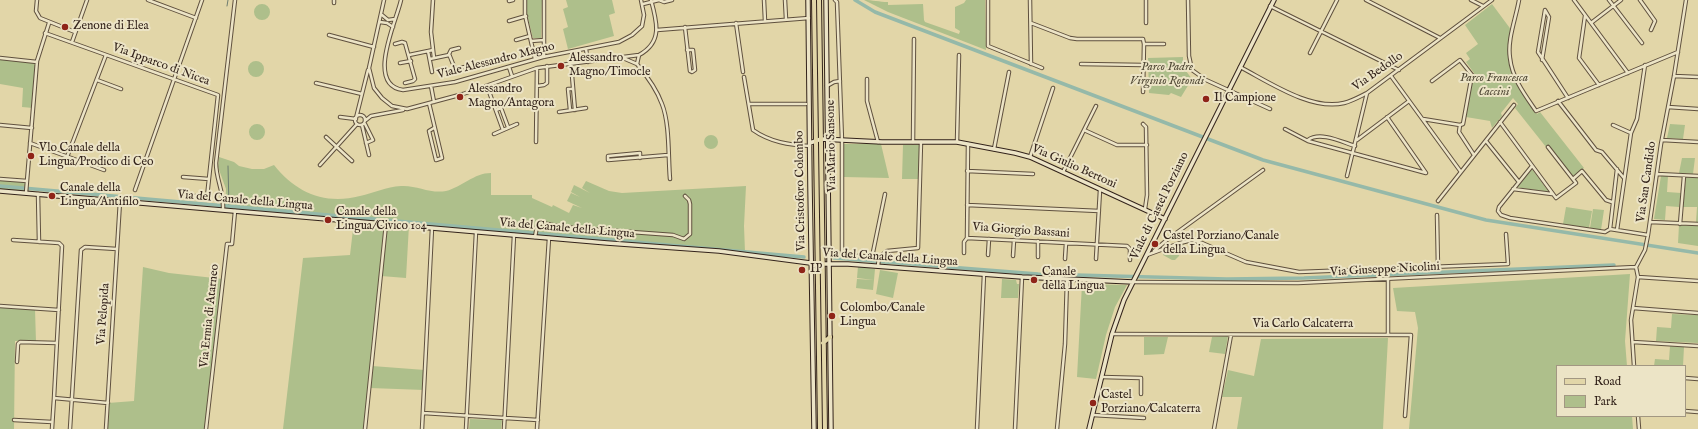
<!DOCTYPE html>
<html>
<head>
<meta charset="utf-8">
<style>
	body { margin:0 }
	#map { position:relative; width:1698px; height:429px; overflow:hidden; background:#e2d6a8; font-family:"IM FELL English",serif }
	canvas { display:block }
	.legend { position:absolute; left:1556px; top:365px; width:130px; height:52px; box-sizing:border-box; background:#ece4c6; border:1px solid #a29782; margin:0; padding:5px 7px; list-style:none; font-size:12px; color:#33231b }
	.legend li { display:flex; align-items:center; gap:8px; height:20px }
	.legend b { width:20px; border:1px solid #a29782 }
</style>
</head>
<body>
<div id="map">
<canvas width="1698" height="429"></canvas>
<ul class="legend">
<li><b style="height:5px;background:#e2d6a8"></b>Road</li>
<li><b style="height:11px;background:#aebf8b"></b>Park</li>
</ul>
</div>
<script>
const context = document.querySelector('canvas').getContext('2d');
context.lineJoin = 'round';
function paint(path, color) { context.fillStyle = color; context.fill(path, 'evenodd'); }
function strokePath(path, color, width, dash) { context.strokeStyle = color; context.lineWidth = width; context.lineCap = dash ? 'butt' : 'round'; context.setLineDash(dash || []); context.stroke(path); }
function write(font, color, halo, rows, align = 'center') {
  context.font = font + ' "IM FELL English",serif'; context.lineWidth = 4; context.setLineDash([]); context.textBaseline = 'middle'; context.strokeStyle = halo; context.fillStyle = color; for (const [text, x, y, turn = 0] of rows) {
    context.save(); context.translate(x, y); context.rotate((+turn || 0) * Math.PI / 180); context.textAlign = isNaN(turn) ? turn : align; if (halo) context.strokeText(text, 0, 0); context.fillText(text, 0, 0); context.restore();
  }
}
paint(new Path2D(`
	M527,0H542L541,38H533L527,15Z
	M566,0H612L615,13L609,15L614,36L568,49L563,29L568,27L563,9L568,7Z
	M864,0C873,0 879,2 888,2V5L923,4L924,20L925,22L959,34L960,31L955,28V7L964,3L966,0H985L986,50L888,12Z
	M1492,4L1512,31C1503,68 1517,84 1537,114L1540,112L1584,168L1574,176L1571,175L1548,146L1546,147L1515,108L1518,104L1513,98L1501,113L1502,116L1492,128L1490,121L1466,117L1474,73L1466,62L1470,59L1466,53L1478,44L1465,25Z
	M254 12a8 8 0 1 1 16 0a8 8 0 1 1-16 0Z
	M1183,57V67L1192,79L1181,97L1171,93L1169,95L1149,93L1148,58Z
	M0,58L37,62L33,108L22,107L23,88L0,84Z
	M248 69a8 8 0 1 1 16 0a8 8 0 1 1-16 0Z
	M1670,124L1685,125L1683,139L1667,138Z
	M249 132a8 8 0 1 1 16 0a8 8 0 1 1-16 0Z
	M704 142a7 7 0 1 1 14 0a7 7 0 1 1-14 0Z
	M844,144H881L889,178L844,177Z
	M903,145H919V179H902Z
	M219,157L234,162L239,166L252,169H264L274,165C296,193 325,205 360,196C374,193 386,187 401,186C417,185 430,194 446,191C462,187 474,173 491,173V195H532V198L552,207L553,205L569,213L573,205L582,208L567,201L571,193L580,197L571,192L574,185L590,193L585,203L590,193L582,188L586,181L609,191L622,193L746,186L744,226L745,252L227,208L225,206L226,189L218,167Z
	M1682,158H1695L1693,174L1679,173Z
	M1532,169L1549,192L1516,187Z
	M1661,176H1668L1667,192L1681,193L1679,207L1666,206L1665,220L1654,219Z
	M1686,177L1698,178V222H1696L1697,207H1683Z
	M0,179L27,181L26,193L0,190Z
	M1566,207L1592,211L1589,228L1563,224Z
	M1593,209L1604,210L1601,230L1590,228Z
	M354,221L409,225L406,278L381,276L372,366L425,370L424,390L370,388L365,429H283L303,258L350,255Z
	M1679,225L1698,226V246L1678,243Z
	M1184,244L1179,256L1175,260H1172L1163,255V253Z
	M858,266L875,269L874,280L857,278Z
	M143,267L169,273L223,279L206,429H106L108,403L134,401Z
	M880,270L898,273L893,298L876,294Z
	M1630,274L1625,341L1627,366H1557V416H1632L1633,429H1409L1418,328L1415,312L1397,311L1393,288Z
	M857,279L874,280L873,290L856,288Z
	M1002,279L1016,280L1017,284H1019L1018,298H1001Z
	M1082,284L1127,285L1115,307L1106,335L1096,379L1077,377Z
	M0,306L35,309L36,342L15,341L14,429H0Z
	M1672,314L1698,315V343L1656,341L1657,327L1671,328Z
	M1228,336L1225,354L1209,352L1212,337Z
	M1144,337H1168L1164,354L1144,355Z
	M1388,338L1383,429H1237L1242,397H1222L1228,370L1254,376L1261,339Z
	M1670,346L1684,347L1683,366H1654L1655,359L1669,360Z
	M470,419L502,420L501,429H469Z`), '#aebf8b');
strokePath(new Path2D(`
	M227,6L228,0
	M228,166L229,206`), '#6e7d70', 1);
strokePath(new Path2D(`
	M855,0L875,12L1263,160L1486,220L1698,253
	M0,186L804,257
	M834,258L1038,274L1227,279L1304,278L1614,265`), '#95b9a9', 3.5);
const street = new Path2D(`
	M37,0L36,11L40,18L75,32
	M148,0L196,18
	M384,0L369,68L374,88L382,98L392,106L407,109L463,94L537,68L639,55C663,42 657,22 651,0
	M401,0C397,20 365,85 403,90L455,82L543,57L619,42L632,35L642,26L644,15L641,0
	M433,0L431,32L434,58
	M525,0V15L535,59
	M764,0L765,21
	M785,0L786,19
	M835,0L837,2L842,141V255L879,257
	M988,0V46L1042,68
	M1030,0L1031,64
	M1146,0V23
	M1188,0L1189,56L1192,70L1206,80L1270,109
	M1366,0L1440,38
	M1471,0L1483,6
	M1519,0C1516,18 1507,40 1510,58C1512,78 1525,95 1536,111L1678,52
	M1574,0L1628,73
	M1609,0L1642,43
	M1640,0L1655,21L1651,30
	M509,1L513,0
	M334,3V0
	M643,4L659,0L664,2L672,0
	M1270,6L1399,70
	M382,15L388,20L395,19
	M1585,16L1579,58L1599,85
	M509,21L526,16
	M380,22L387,23L393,27
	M736,23L743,72
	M1031,23L1070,38L1077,39H1143L1144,44L1143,92
	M1591,23L1621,0
	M685,27L690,71L692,72L695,70L693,50H687
	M657,30L809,18
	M45,33L218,95L207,197L182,195
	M329,35L374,47
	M516,40L530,36
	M531,41L544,40
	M72,42L87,0
	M395,44L402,42L405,43L415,79L413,81L405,83
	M1144,44H1164
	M459,48L451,50L449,54L455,69L465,67
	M586,49L588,62
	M428,51L432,72
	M1310,53L1337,0
	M409,55L433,50
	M544,57V0
	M0,58L37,62
	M623,58L637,64L639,55
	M430,59L449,55
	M1542,60L1549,17L1545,10L1538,52L1568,98
	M400,63L411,61
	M571,64L575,110
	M637,64C647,76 657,90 662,104C670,124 668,157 670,179
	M1081,64L1143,65
	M509,67L512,76
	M1240,67C1269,82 1311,111 1344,103C1352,101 1359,97 1367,93L1492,0
	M1391,76L1461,172
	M1674,76L1698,77
	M744,77L753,130C770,142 789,145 810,146
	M867,79V101L878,142
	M97,80L121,89
	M1432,81L1460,60L1472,75L1463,124L1460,125L1459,132L1474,155
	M316,83L362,94
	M431,86L434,102
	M487,86L503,130
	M537,86L544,85L547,83V66
	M827,86L834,82L840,81
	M1558,101L1596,150L1602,152L1624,178
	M429,103L442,158L436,160L429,131L434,128
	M749,104H806
	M1668,107L1698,109
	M496,110L501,108L508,127
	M570,110L568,89H573
	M559,112L586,108
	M355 120a5 5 0 1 1 10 0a5 5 0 1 1-10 0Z
	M340,117L356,119
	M356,118L368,70
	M1423,119L1460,125
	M366,120L371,116L403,110
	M1500,122L1556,198L1576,183L1548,147
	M365,124L373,140L366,143
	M1143,124L1146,127L1147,195L1145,209
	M0,125L32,128
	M362,125L369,155
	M1613,125L1631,133
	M1285,129L1308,141L1426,173L1387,117
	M1084,130L1117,145H1147
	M494,134L517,124
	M326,137L352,161
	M1308,140C1320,131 1342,142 1355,146
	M1357,140L1409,101
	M1662,140L1698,142
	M1486,141L1519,182
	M536,142L537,68
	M913,142L914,39
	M957,142L959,55
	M30,143L104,170
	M968,144L967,238L1127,246L1130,249V260
	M994,149L1009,72
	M67,157L106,55
	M1030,157L1053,88
	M640,158V153L608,156V160L668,155
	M320,165L357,124
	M1532,166L1499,207L1498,211L1501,215L1510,218L1605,232L1610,229
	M1617,169L1610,229L1648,235
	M967,171L1033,174
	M1063,172L1096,106
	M1657,174L1698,176
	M1347,176L1367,93
	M183,177L209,179
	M0,179L27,181
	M1573,179L1582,171L1606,200L1612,202
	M1513,189L1552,194
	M135,190L202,0
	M26,193L37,61L49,23
	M38,194L39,242
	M1438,201L1514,105
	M967,205L1099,211
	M223,209C224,191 216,180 216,163L235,0
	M1437,215L1438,268
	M1650,222L1698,224
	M1680,224L1684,176
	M1617,230L1631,133L1637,119L1645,65
	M535,237L537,226L542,223L562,227L673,235L684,239L690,234V204L689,200L685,196
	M13,240L59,243L62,246L54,398L52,429
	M1154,251L1168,239L1263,170
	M964,253V242L967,238
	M988,255L989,239
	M1147,255L1180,243L1192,240L1202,243L1246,262L1299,272L1508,264L1506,234
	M1013,256L1014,240
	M872,257L885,194
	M1038,257V241
	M1065,259L1066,243
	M1096,259L1100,190
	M878,266L879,257L887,251L918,248L921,142
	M1638,277L1698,281
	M1133,282L1298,283L1636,267
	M0,306L59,310
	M1633,308L1698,313
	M1112,334L1411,335L1405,416
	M1388,334V279
	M1633,342L1698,346
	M17,362L18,344L20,342L57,343
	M1634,366L1631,320L1638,277L1636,267L1645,250L1648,235L1661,144L1674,76L1686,0
	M1102,377L1141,378V394
	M1685,378L1698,379
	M54,398L108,403
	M1685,411L1698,412
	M423,413L538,420
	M1093,415L1144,418
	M1638,416L1639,429
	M14,420L52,422
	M70,429L81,250L85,247L117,249
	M106,429L120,201
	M206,429L227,244H232L235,211
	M365,429L386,224
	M422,429L432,228
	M466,429L476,232
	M504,429L514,235
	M537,429L549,238
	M977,429L984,274
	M1015,429L1022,277
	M1057,429L1065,344L1067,279
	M1214,429L1231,335`);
const secondary = new Path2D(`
	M808,0L810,187L814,429
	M826,0L831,429
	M810,143L821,139L882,142H957L1015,153L1030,157L1165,219
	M0,191L607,243L719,251L818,264H848L1022,277L1133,282
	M1089,429L1112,334L1124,300L1274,0`);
const primary = new Path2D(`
	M814,0L820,429
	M819,0L825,429
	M823,343L830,337`);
strokePath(street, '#5f503e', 4.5);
strokePath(secondary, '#33231b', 5.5);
strokePath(primary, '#33231b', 6);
strokePath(street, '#ece4c6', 2.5);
strokePath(secondary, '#ece4c6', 3.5);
strokePath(primary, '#e2d6a8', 4);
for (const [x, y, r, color] of [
	[65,27,4,"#8f2418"],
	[561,66,4,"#8f2418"],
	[460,97,4,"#8f2418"],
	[1206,99,4,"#8f2418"],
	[31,156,4,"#8f2418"],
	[52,196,4,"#8f2418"],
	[328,220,4,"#8f2418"],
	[1155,244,4,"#8f2418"],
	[802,270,4,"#8f2418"],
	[1034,280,4,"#8f2418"],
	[832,316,4,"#8f2418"],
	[1093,403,4,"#8f2418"]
]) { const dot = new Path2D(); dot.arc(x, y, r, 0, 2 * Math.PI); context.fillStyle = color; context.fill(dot); strokePath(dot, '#ece4c6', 1.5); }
write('12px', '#33231b', '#ece4c6', [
	["Zenone di Elea",73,27],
	["Alessandro",569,59],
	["Magno/Timocle",569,73],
	["Alessandro",468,90],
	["Magno/Antagora",468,104],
	["Il Campione",1214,99],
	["Vlo Canale della",39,149],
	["Lingua/Prodico di Ceo",39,163],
	["Canale della",60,189],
	["Lingua/Antifilo",60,203],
	["Canale della",336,213],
	["Lingua/Civico 104",336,227],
	["Castel Porziano/Canale",1163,237],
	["della Lingua",1163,251],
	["IP",810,270],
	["Canale",1042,273],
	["della Lingua",1042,287],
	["Colombo/Canale",840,309],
	["Lingua",840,323],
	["Castel",1101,396],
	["Porziano/Calcaterra",1101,410]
], 'left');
write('12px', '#33231b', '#ece4c6', [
	["Viale Alessandro Magno",496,61,-14],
	["Via Ipparco di Nicea",161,65,20],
	["Via Bedollo",1378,72,-35],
	["Via Mario Sansone",832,146,-91],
	["Via Giulio Bertoni",1074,167,24],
	["Via San Candido",1647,182,-82],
	["Via Cristoforo Colombo",801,191,-91],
	["Via del Canale della Lingua",245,201,5],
	["Viale di Castel Porziano",1160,206,-64],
	["Via del Canale della Lingua",567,229,5],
	["Via Giorgio Bassani",1021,231,4],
	["Via del Canale della Lingua",890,258,4],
	["Via Giuseppe Nicolini",1385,270,-3],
	["Via Pelopida",104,314,-86],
	["Via Ermia di Atarneo",210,316,-84],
	["Via Carlo Calcaterra",1303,325]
]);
write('italic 12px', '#524a37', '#ece4c6', [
	["Parco Padre",1167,68],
	["Virginio Rotondi",1167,82],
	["Parco Francesca",1494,79],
	["Caccini",1494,93]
]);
</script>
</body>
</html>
